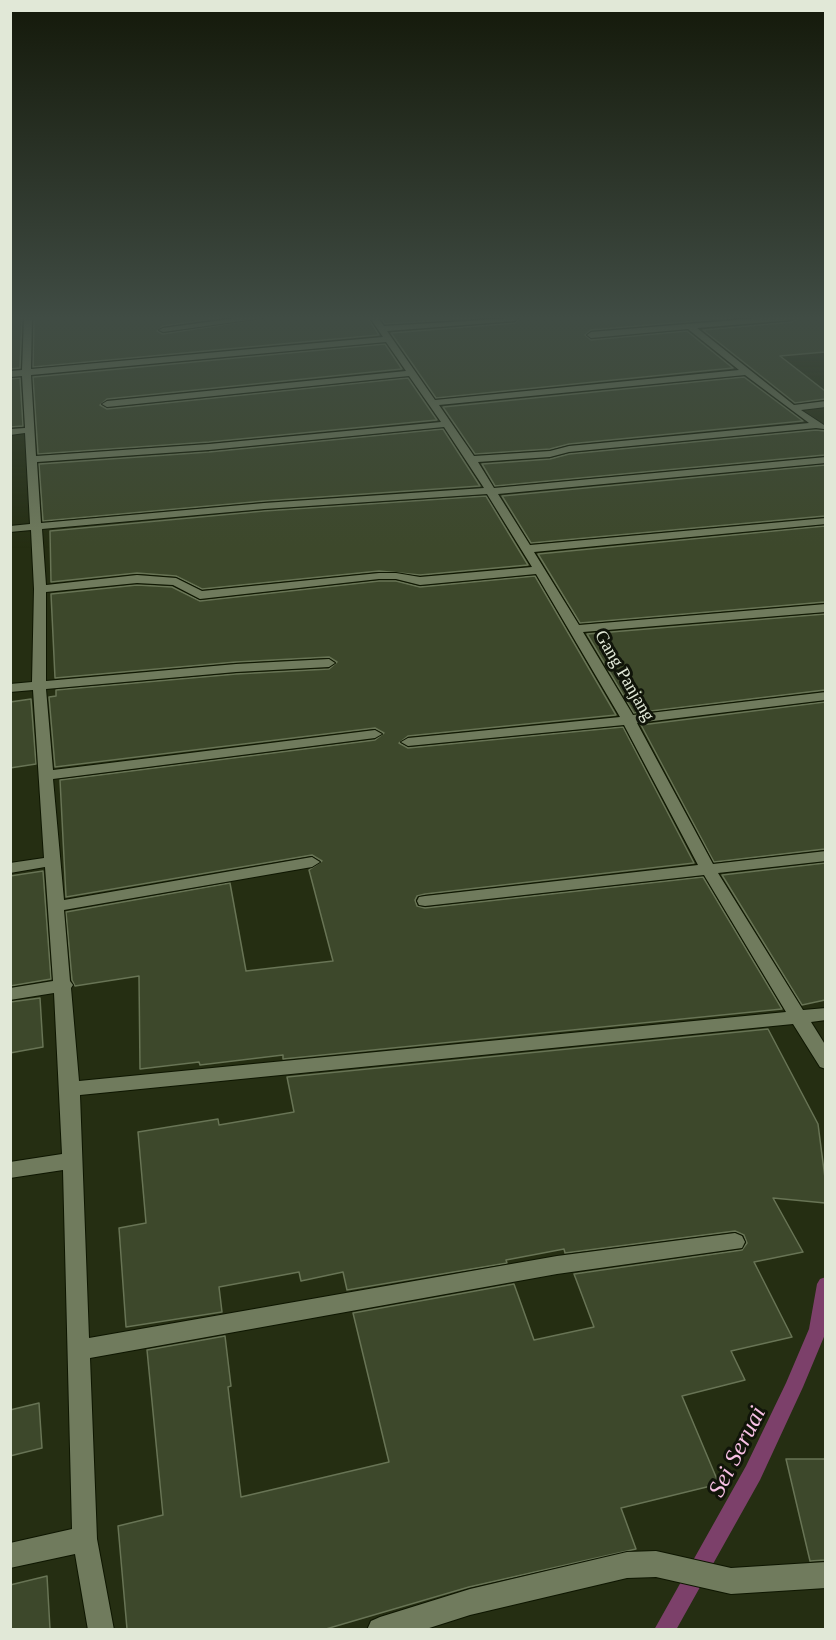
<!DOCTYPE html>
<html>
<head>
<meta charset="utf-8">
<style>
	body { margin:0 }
	#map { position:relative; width:836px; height:1640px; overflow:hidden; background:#252e12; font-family:"Times New Roman",serif }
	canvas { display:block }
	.frame { position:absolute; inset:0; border:12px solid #e1e8d7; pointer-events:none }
</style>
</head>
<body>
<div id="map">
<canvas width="836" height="1640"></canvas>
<div class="frame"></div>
</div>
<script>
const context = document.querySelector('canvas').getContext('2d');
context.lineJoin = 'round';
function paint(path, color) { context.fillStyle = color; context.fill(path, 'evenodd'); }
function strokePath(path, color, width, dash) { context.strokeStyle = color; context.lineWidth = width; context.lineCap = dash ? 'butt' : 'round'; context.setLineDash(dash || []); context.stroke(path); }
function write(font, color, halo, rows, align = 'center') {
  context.font = font + ' "Times New Roman",serif'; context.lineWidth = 6; context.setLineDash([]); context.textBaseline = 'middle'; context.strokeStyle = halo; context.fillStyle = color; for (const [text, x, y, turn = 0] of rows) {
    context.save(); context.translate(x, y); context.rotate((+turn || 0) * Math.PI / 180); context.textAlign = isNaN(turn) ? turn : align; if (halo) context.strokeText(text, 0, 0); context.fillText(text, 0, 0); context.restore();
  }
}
paint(new Path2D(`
	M826,1277V1332L803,1387L760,1480L676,1630H654L746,1466L786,1383L809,1329L817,1284L820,1279Z`), '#7c406a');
const building = new Path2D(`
	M10,318H22L20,368L10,369Z
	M34,318H220L163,326L157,331L163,334L265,318H368L379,335L33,367Z
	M381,318H478L385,324Z
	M520,318H732L591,330L585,335L591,340L687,331L733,368L436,398L391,333L515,323Z
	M798,318H825V352L780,356L825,391V399L795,403L703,330L792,322Z
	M385,344L402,369L107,399L100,405L107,409L408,378L437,420L209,442L38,454L33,377Z
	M744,377L803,421L569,444L550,449L475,454L443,407Z
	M20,378L23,426L10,427V379Z
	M443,429L480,486L264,501L43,521L39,464L209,452Z
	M816,430L825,431V455L495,486L482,464L550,459L569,454Z
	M825,465V516L531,543L502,496Z
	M486,496L528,565L420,575L379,571L202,589L176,576L137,573L51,582L50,531L264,511Z
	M825,526V602L580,623L538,554Z
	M535,576L616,715L408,736L399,743L408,748L623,727L694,863L425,894L417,896L415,900L417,906L425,908L703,877L782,1009L283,1059V1055L200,1065L199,1062L140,1069L139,976L75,986L72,980L66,912L230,883L246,971L333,961L309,870L322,861L312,855L66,897L60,780L375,740L384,733L375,728L55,767L49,697L56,696V690L236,674L329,669L337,662L329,657L236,662L55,678L51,594L137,585L172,587L200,601L379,581H396L420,587Z
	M825,614V690L634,713L587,634Z
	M31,699L36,764L10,768V702Z
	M825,702V849L714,862L641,725Z
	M825,863V1000L802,1005L722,875Z
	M43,871L51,979L10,986V876Z
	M40,998L43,1047L10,1053V1002Z
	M768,1029L818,1124L825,1178V1203L773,1198L803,1252L754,1262L792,1337L731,1351L745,1380L682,1396L719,1484L621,1508L636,1549L469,1587L326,1629H127L118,1526L163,1515L147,1350L225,1336L231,1386L228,1387L241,1497L389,1462L353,1313L514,1284L534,1340L594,1327L574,1274L742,1250L747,1243L744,1235L735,1231L565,1253L564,1249L506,1260L507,1263L347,1290L343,1272L301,1281L299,1272L219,1287L222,1312L126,1327L119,1228L146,1223L138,1132L218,1119L219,1125L294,1112L287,1077Z
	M39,1403L42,1448L10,1456V1410Z
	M786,1459H825V1560L810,1561Z
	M47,1576L50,1629H10V1585Z`);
paint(building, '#3d482b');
strokePath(building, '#687455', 1.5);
const minor = new Path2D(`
	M24,318H32L31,369L383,337L370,318H378L384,326L518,318L515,321L387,331L435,400L739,370L688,329L591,338L587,335L591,332L761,318H796L792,320L697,328L794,405L826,401V407L801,410L824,425V429L816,428L569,452L550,457L478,462L494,488L826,457V463L498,494L530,545L826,518V524L534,552L579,625L826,604V612L583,632L633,715L826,692V700L637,723L713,864L826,851V861L718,873L803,1010L826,1008V1020L811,1022L826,1046V1069L820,1067L793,1024L80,1095L89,1338L557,1256L735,1233L742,1236L745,1242L742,1248L557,1274L90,1358L97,1539L114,1630H88L75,1554L10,1568V1543L72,1529L63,1170L10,1178V1162L62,1154L54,993L10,1000V988L53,981L45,867L10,873V863L44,858L33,690L10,692V684L32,682L34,589L31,530L10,532V526L30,524L25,433L10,435V429L25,428L22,376L10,377V371L22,370ZM386,342L406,371L107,401L102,404L107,407L409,376L441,422L209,444L36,456L31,375ZM745,375L809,423L569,446L550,451L474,456L439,405ZM444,427L484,488L264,503L41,523L37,462L209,450ZM487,494L532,567L420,577L396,573H379L202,591L176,578L137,575L46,585L42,529L264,509ZM536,574L620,717L408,738L401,742L408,746L624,725L698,865L425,896L419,897L417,901L419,905L425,906L704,875L786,1012L79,1081L71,988L73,985L70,981L64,910L312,867L320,862L312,857L64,900L53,779L375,738L382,734L375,730L53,770L46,689L236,672L329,667L335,663L329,659L236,664L46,681V592L137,583L173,585L200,599L379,579H396L420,585Z
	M238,318H263L163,332L159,330L163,328Z
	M656,1551L731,1568L826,1562V1588L731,1594L656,1577L627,1578L470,1615L423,1630H367L371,1621L380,1617L470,1589L627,1552Z`);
strokePath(minor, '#0e1600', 2);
paint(minor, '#707b5d');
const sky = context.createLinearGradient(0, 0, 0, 548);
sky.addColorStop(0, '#14190a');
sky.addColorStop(0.58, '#404c44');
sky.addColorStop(1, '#404c4400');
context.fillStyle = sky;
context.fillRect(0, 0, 836, 548);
write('18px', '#e1e8d7', '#101409', [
	["Gang Panjang",624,676,60]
]);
write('italic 24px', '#f8c1e5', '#101409', [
	["Sei Seruai",738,1452,-63]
]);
</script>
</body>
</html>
